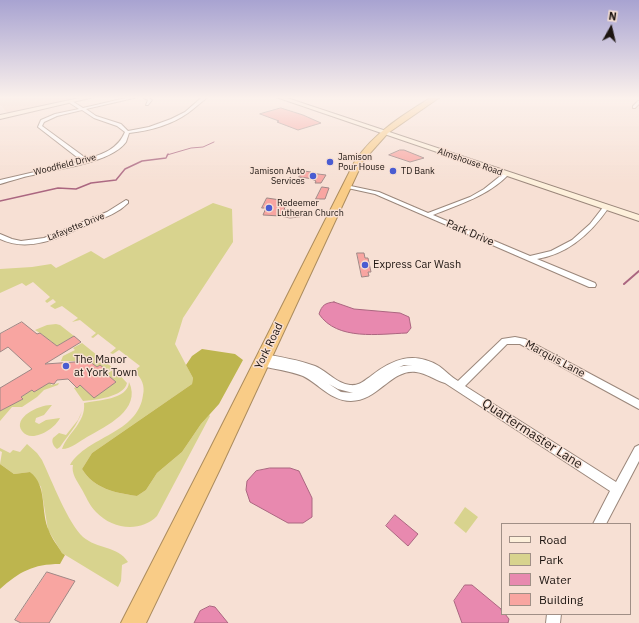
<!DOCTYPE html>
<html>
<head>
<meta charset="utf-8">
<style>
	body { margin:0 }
	#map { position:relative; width:639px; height:623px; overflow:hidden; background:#f7e0d4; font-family:"IBM Plex Sans",sans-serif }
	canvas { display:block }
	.legend { position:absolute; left:501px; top:523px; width:130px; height:92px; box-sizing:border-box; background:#f7e0d4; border:1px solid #a08f86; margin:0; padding:5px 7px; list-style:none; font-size:12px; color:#1d1511 }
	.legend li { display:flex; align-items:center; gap:8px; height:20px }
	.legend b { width:20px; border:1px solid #a08f86 }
	.north { position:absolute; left:591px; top:8px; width:40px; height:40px; -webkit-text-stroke:3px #f7e0d4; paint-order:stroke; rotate:8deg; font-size:11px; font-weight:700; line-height:16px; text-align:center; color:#1d1511 }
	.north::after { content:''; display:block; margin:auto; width:14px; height:18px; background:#1d1511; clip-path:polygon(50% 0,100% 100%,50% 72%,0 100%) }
</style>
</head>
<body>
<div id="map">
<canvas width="639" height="623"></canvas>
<ul class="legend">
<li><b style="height:5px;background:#fdf0db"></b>Road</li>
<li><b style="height:11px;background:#d8d38e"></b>Park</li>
<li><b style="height:11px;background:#e889af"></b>Water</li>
<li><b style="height:11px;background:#f8a5a1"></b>Building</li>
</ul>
<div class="north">N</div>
</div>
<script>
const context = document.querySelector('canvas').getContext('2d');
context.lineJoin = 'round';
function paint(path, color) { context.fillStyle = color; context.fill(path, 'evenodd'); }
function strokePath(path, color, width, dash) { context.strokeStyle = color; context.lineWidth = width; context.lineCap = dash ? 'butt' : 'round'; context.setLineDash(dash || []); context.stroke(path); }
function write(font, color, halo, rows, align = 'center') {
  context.font = font + ' "IBM Plex Sans",sans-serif'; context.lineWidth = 3; context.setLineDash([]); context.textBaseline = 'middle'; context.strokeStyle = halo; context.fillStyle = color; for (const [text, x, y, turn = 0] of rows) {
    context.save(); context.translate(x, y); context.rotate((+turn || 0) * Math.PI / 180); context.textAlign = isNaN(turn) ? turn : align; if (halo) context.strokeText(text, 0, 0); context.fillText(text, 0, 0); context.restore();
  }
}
paint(new Path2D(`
	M0,97H93L9,115L0,105Z`), '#f4d5c5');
paint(new Path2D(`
	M213,203L232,209L233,242L183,318L175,344L193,378L192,384L92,453L82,469C94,489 116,493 137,496L146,490L157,473L182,452L201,424L209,415L210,416L157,516C140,533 112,529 96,512C89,505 86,496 81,488C77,481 71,473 73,465H70C87,436 138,434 143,395C145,386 142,378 134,371L140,366L119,350L113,354L110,353L116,348L98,334L93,338L91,337L96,333L80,320L72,322L78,318L62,306L55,309L50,306L56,302L53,299L47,303L45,301L50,297L33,282L26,286L22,283L0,293V269L32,267L51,264L56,268L91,251L104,259Z
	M56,324L60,325L74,336L57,346L54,344L51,346L52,342L48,339L45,341L43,335L35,330L47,325Z
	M82,343L113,368L105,373L103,371L105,369L100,365L97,367L89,361H61L63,356L75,350L73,348Z
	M114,369L127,383C124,397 95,400 83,401L74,388L80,385L94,397L116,382L107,374Z
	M50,381L51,385L59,383L58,385L44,390L37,397L22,407H12L0,421V411L22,399L21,397L32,390L34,392Z
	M129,382C142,410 106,426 87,437C80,441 71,449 62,449C68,432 86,423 84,403C97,400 128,400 129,382Z
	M52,405L44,415L36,418L35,422L39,424L46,420L60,418C55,429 31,444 22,431C12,417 41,404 52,405Z
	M82,411C78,425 68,435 60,447L57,449C54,447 51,442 53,438L59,433L66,435L78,420Z
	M27,444L37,453L42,460C52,481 68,523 83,537C97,549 118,546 128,562L122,565L121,581L118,587L62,553L48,530L41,487L30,472L14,474L0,464L2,452L0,451V448L10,453L13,450L20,452Z
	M465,507L478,517L466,533L454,523Z`), '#d8d38e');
paint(new Path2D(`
	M202,349L235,354L243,360L219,404L201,424L182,452L157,473L146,490L137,496C116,493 94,489 82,469L92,453L192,384L193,378L186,365L192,356Z
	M0,464L14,474L30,472C48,486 40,512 49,531C52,539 58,546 62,553L65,555L60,564C33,564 19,572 0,589Z`), '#bdb54e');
const water = new Path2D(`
	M334,302L354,309L400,313L409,317L411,328L407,333C379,334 337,341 319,314C322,305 325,303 334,302Z
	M270,468H290L299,471L312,498V517L303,523H288L250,502L246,490L247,481L256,471Z
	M395,515L418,534L408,546L386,526Z
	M465,585H472L501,609L502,614H505L509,619L508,623H462L454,601Z
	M210,606L215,607L228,623H194L200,611Z`);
paint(water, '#e889af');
strokePath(water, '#ab6680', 1);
strokePath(new Path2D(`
	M167,155L191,148L203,147L214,142`), '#ab6680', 1);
strokePath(new Path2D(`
	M0,201L58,188L76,189L91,183L116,180L125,169L142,161L166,158L168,154`), '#ab6680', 1.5);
strokePath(new Path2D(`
	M624,284L639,271`), '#ab6680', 2);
const building = new Path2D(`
	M281,108L303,115L321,123L298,130L277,122L279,121L260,114Z
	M400,150H404L424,158L410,162L389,155Z
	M304,171L311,172L310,173L326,175L321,183H315L316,181L313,180L314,179L299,177Z
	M322,187L329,188L325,199H316Z
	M267,198L287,201L284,210H293L306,216L290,218L280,216L263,215L266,208H262Z
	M357,253H364L365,258H368L371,272H368L369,276L362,277Z
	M22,322L37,334L40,333L57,346L74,336L81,342L45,364L89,361L97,367L100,365L105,369L103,371L116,382L94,398L80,385L77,388L68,379L57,380L54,384L49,383L34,392L32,390L21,397L23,399L0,411V388L32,369L8,347L0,352V334Z
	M47,572L75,581L49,623H21L15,620Z`);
paint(building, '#f8a5a1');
strokePath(building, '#9f8785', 1);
const street = new Path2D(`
	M130,97H138L86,109L96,116L121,124L128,131L149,127L171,119L185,112L201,98L208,97C201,102 195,108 188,113C171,125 149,131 129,133C128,136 127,139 126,142C111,163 57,169 33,175C22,177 11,181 0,184V180L82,161L38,127L41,120L55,114L79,109L70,103V101H72L83,108ZM82,110L94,118L117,126L125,132C118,149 103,154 87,159L42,126L44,122L57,116Z
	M142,97H147L152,100L148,105H146L148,100Z
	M638,101H639V104L635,108H633V106Z
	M504,173L509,174C488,196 460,204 433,215L530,256L551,251L572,240L590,224L604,206H608L609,207C592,232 569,254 537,259L595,283L596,285L595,287H589L375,194L343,187L346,185L379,192L428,213L470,197L484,189Z
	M126,200L128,201V203C118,213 106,217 93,222C65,235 31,254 0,239V234L12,239L21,241L44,238L107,212Z
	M515,337L525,339L639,400V409L520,344H507L465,386L616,482L635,447L639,445V461L606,524H593L610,491L445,383C435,380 426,373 416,372C391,369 378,401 351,401C331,401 319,384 303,376C290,371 275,369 261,366L258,365L256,363L258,361C262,359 266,361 271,362L261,359L260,357L261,355L264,354C281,357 299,360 315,366C327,371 337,384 350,385C359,386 364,381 371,376C393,359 413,351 439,366C446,371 451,377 458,381L502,339ZM404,365L394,369C401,366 406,365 413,365ZM329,384L338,389L353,393L341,392Z
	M547,614H561L560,623H546Z`);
const secondary = new Path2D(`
	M84,97H94L0,119V115Z
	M276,97H284L639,215V221Z`);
const highway = new Path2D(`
	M432,97H440L388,133L363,161L220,469L146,623H121L206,457L355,161C375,132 403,115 432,97Z`);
strokePath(street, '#9b877b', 2);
strokePath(secondary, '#9b877b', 2);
strokePath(highway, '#ac8c5e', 2);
paint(street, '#fff');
paint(secondary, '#fdf0db');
paint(highway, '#f9cc87');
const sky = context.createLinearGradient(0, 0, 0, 184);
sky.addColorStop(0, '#a8a3d1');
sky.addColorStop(0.53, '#fbf1ec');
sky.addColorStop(1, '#fbf1ec00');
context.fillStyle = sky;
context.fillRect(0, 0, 639, 184);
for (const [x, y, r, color] of [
	[330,162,4,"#4a5cd1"],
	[393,171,4,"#4a5cd1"],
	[313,176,4,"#4a5cd1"],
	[269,208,4,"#4a5cd1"],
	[365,265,4,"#4a5cd1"],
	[66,366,4,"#4a5cd1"]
]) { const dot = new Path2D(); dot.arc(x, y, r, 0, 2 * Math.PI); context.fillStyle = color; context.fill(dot); strokePath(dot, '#f7e0d4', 1.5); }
write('9px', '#1d1511', '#f7e0d4', [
	["Jamison",338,157],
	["Pour House",338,167],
	["Jamison Auto",305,171,"right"],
	["Services",305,181,"right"],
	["TD Bank",401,171],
	["Redeemer",277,203],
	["Lutheran Church",277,213]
], 'left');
write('9px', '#1d1511', '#f7e0d4', [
	["Almshouse Road",470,162,19],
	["Woodfield Drive",65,165,-14],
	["Lafayette Drive",76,227,-22]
]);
write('11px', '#1d1511', '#f7e0d4', [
	["Park Drive",470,233,23],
	["York Road",269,346,-64],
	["Marquis Lane",555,359,28]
]);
write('11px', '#1d1511', '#f7e0d4', [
	["Express Car Wash",373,265],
	["The Manor",74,360],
	["at York Town",74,373]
], 'left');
write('13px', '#1d1511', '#f7e0d4', [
	["Quartermaster Lane",532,434,33]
]);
</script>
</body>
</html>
